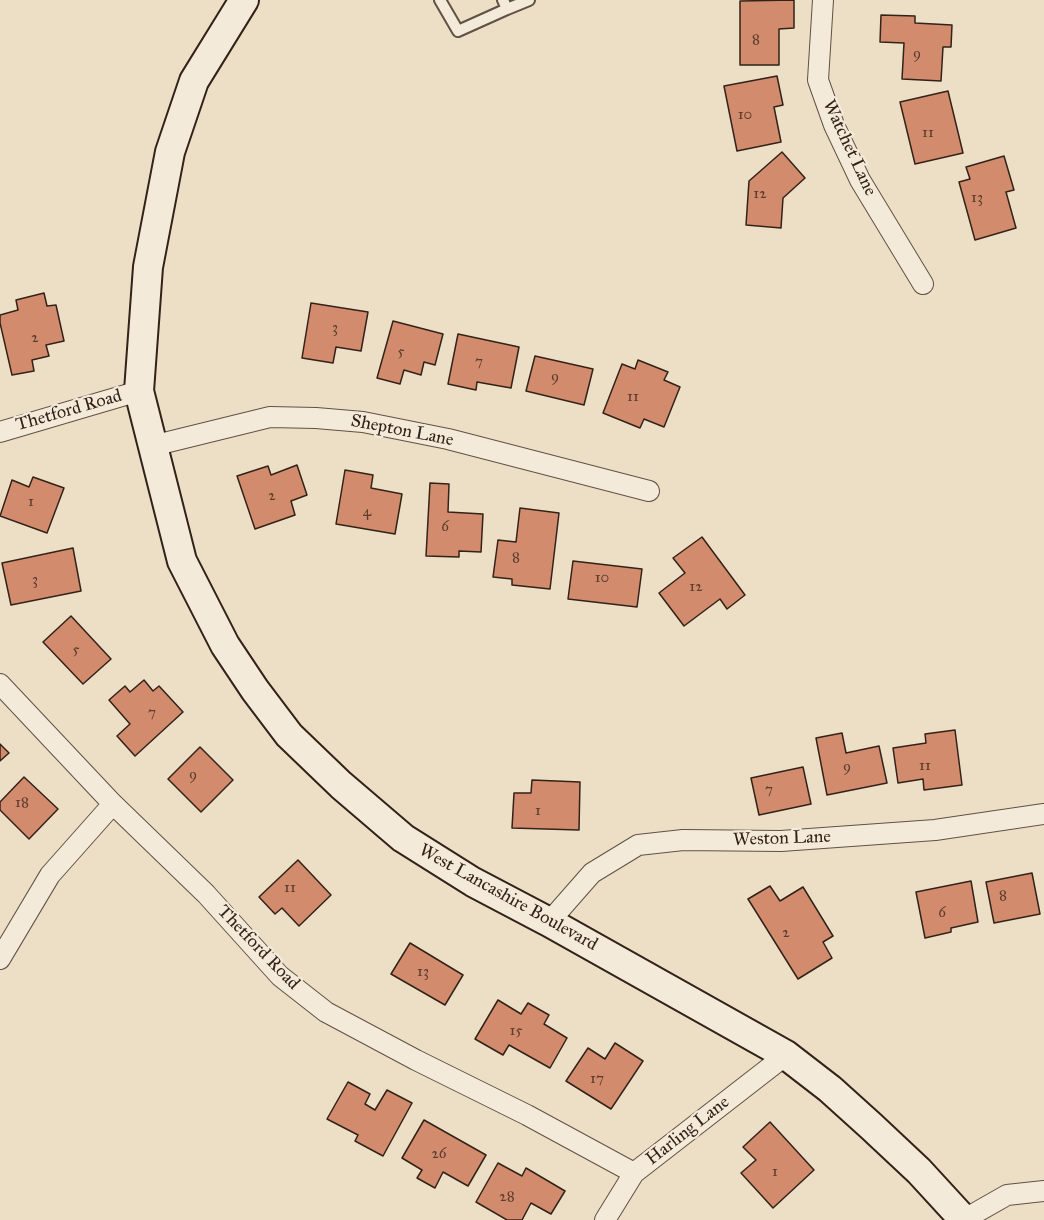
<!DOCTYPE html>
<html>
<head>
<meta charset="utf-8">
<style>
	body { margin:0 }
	canvas { display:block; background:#ecdfc5 }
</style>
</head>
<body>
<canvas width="1044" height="1220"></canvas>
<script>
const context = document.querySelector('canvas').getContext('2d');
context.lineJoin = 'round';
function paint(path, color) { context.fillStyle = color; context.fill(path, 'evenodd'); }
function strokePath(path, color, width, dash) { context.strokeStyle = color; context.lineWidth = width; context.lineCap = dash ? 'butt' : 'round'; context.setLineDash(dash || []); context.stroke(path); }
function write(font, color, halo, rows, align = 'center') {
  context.font = font + ' "IM FELL Great Primer",serif'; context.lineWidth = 4.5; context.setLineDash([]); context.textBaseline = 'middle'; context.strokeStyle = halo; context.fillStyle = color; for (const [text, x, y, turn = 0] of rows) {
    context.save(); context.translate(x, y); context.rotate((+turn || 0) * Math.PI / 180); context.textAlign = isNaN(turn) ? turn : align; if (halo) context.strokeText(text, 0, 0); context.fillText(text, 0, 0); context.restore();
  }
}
const building = new Path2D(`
	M794,0V28L779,29V65H740V1Z
	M881,15L915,16V23L952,25L951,47H943L941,81L902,79L904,43L880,42Z
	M777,76L783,105L774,107L781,142L737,151L724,86Z
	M948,91L963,153L915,164L900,102Z
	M782,152L805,178L783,198L781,228L746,225L749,181Z
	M1004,156L1014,190L1006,192L1016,228L975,240L959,182L970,179L966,167Z
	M44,293L47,306L56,305L64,341L46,345L49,356L32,360L34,371L12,375L0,323V315L18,310L16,300Z
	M311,303L368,312L361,351L336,347L333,363L302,358Z
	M393,321L443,334L435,365L424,362L421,375L404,370L400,384L377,378Z
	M458,334L519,347L511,388L477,382L476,390L448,384Z
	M535,356L593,369L584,405L526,391Z
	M638,360L668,372L664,380L680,387L664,427L644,419L640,428L603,413L622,364L635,369Z
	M297,465L307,495L291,501L295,515L255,529L237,476L268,466L271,475Z
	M345,470L373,475L371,488L402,494L395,534L336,524Z
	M33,477L64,488L47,533L0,516L12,480L29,487Z
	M430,483L449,484L448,512L483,514L481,552L459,551V557L426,556Z
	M520,508L559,513L550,589L512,585V579L493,577L498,540L516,542Z
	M702,537L745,595L727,609L720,599L684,626L659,593L685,573L673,558Z
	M73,548L81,591L11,605L2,563Z
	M573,561L642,569L637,607L568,599Z
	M71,616L111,659L83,684L43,642Z
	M144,680L153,691L159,686L183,712L135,756L117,736L130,724L109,700L125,686L130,692Z
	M955,730L962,785L924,790L923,779L898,783L893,748L926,743L925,734Z
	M842,733L846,753L879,746L887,783L827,795L816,738Z
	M0,744L9,753L0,761Z
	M200,747L233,780L201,812L168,779Z
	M803,767L811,804L759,815L751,778Z
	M24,777L58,809L29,839L0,810V802Z
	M532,780L580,782L579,830L512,828L514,793H531Z
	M298,860L331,895L299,926L282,908L275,914L259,897Z
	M1032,873L1040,914L994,923L986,882Z
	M971,881L978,922L951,928V932L925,938L916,892Z
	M770,886L780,901L803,887L833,936L823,942L832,958L798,979L748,899Z
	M410,943L463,975L445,1005L391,974Z
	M498,1000L521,1014L528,1003L549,1015L544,1024L567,1038L550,1068L509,1045L503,1055L475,1039Z
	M615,1043L643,1061L611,1109L566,1081L588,1048L605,1059Z
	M348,1082L370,1094L365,1104L375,1110L387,1090L412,1103L383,1156L355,1141L358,1135L327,1119Z
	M424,1120L486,1155L468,1186L443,1172L435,1188L417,1178L422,1170L402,1158Z
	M770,1122L814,1170L773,1208L741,1173L756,1160L743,1147Z
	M498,1163L522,1176L526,1168L565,1191L551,1214L531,1203L522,1220H507L476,1202Z`);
paint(building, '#d28c6d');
strokePath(building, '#332219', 1.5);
const lane = new Path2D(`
	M440,0L458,31L507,9
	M503,0L507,9L529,0`);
const street = new Path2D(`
	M823,0L818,80L834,125L860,180L923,284
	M0,432L139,391
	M152,446L270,417L316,418L363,422L448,439L649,491
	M0,684L113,804L206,894L280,976L326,1012L416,1060L527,1115L634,1173
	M549,922L592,873L638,845L683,840L781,841L935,830L1044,814
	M0,959L50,875L113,804
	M605,1220L634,1173L786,1055
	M963,1220L1007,1195L1044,1191`);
const secondary = new Path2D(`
	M244,0L194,81L170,152L148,267L139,391L182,561L225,645L255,690L289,735L341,785L403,838L473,882L549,922L786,1055L830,1089L871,1126L919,1171L964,1220`);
strokePath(lane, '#615144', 14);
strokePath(street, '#615144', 22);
strokePath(secondary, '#332219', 32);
strokePath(lane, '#f3ead9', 10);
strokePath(street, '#f3ead9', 20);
strokePath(secondary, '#f3ead9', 28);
write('15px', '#5b3c2e', null, [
	["8",756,40],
	["9",917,54],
	["10",745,115],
	["11",928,133],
	["12",760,194],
	["13",977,198],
	["3",335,328],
	["2",35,338],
	["5",401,352],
	["7",479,362],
	["9",555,377],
	["11",633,397],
	["2",272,496],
	["1",31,502],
	["4",367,512],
	["6",445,527],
	["8",516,558],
	["10",602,578],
	["3",35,580],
	["12",696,587],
	["5",76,650],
	["7",152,713],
	["11",925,766],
	["9",847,767],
	["9",193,775],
	["7",769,790],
	["18",22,803],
	["1",538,811],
	["11",290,888],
	["8",1003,896],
	["6",942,913],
	["2",786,933],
	["13",423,972],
	["15",516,1031],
	["17",597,1079],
	["26",439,1154],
	["1",775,1172],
	["28",507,1197]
]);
write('18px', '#332219', '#f3ead9', [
	["Watchet Lane",849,148,65],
	["Thetford Road",69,411,-16],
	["Shepton Lane",402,431,11],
	["Weston Lane",782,839,-2],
	["West Lancashire Boulevard",508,898,29],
	["Thetford Road",258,948,46],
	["Harling Lane",688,1131,-38]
]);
</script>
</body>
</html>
